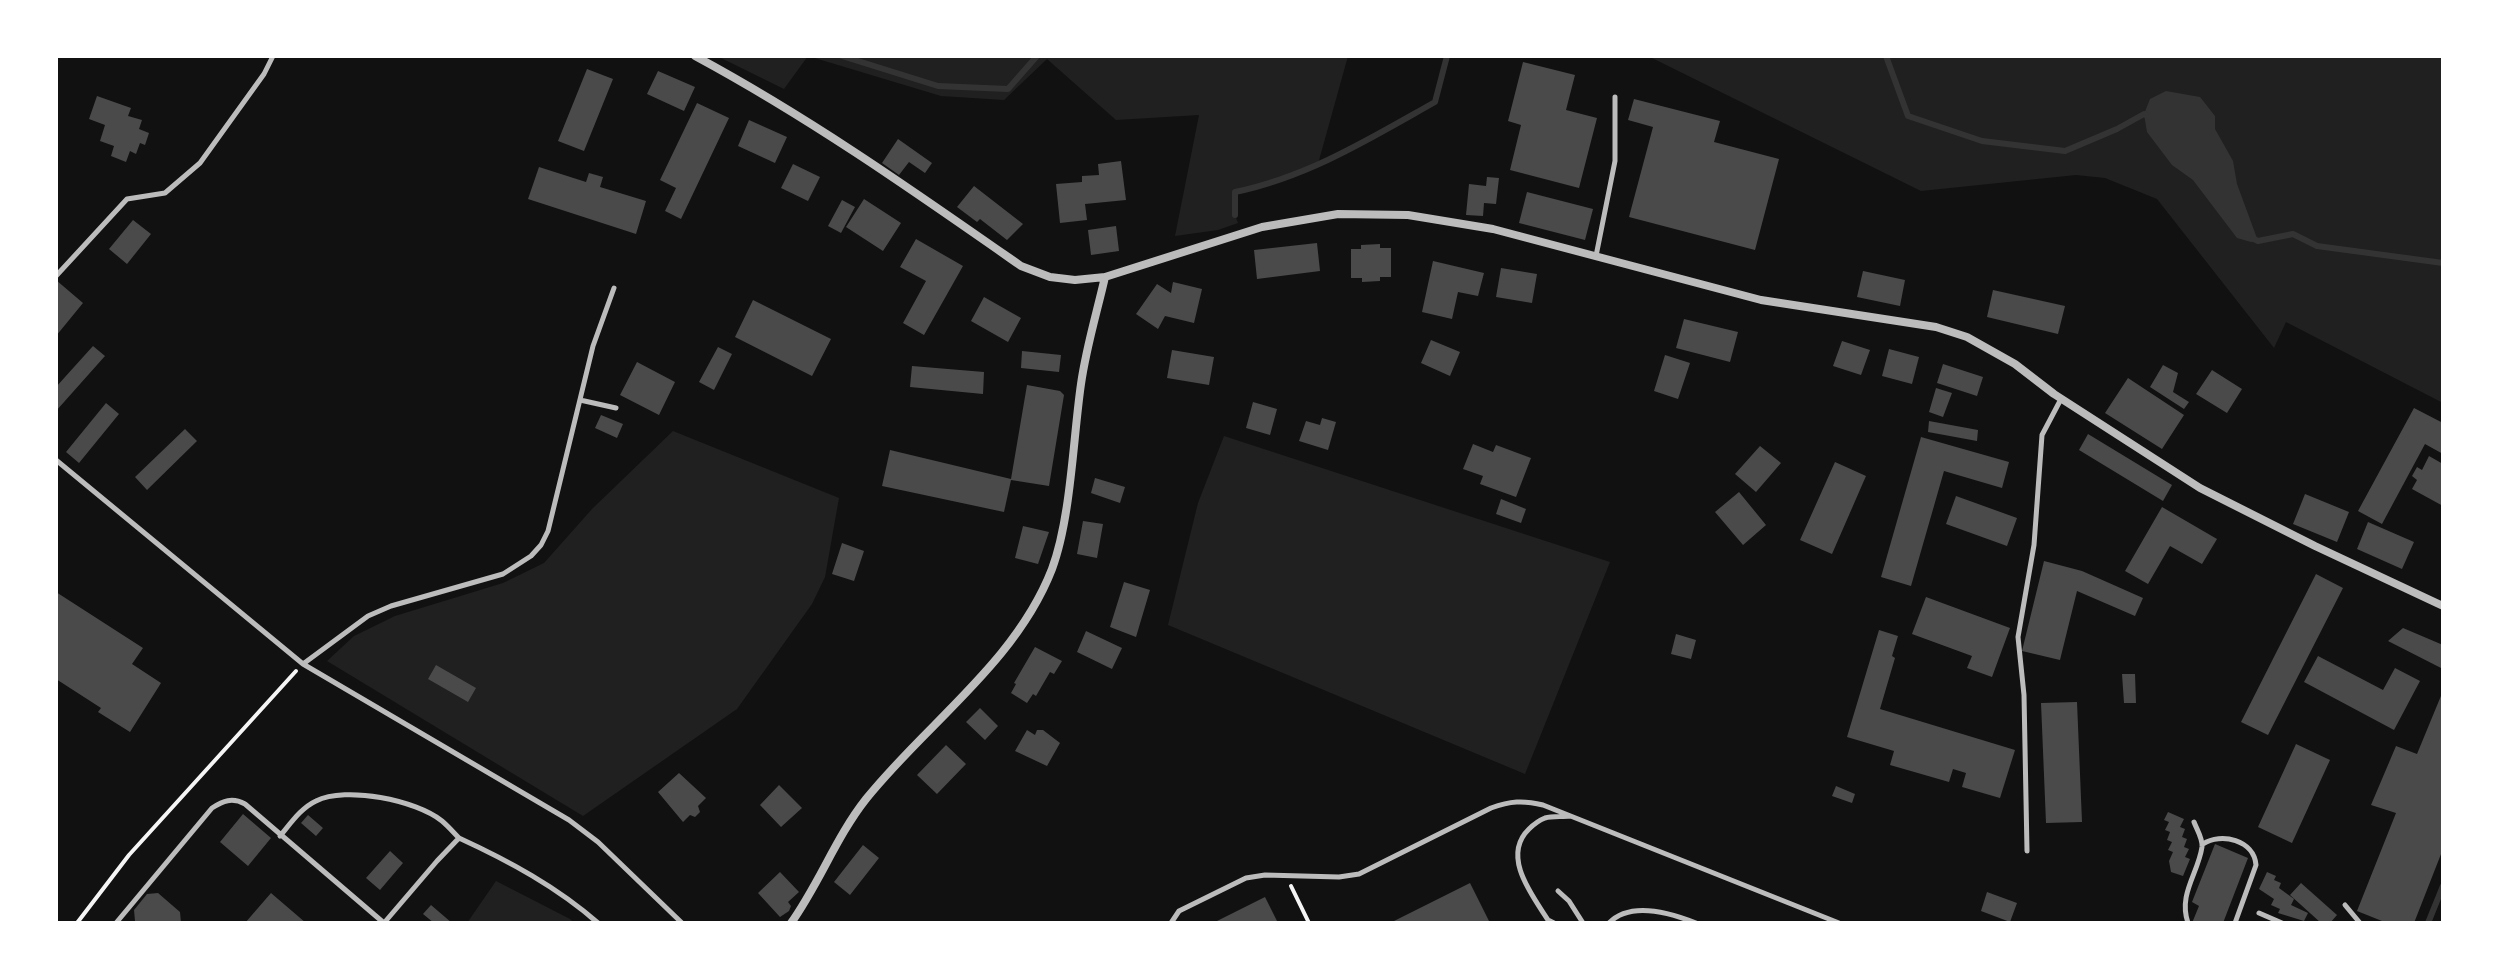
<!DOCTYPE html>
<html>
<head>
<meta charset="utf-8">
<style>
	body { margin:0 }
	#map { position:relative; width:2499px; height:979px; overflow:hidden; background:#111; font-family:Karla,sans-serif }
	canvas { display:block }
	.frame { position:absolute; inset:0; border:58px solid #fff; pointer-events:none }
</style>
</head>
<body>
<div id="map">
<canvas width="2499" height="979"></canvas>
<div class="frame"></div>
</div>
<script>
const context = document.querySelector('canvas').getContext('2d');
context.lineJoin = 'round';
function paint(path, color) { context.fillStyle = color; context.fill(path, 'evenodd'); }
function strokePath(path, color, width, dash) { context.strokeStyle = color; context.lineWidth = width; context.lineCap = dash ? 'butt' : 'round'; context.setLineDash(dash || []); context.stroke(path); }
paint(new Path2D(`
	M717,56H808L784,89Z
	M808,56H1348L1318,164L1276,183L1236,192L1235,215L1238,223L1218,230L1175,236L1199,115L1116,120L1047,59L1004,100L941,96Z
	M1648,56H2443V403L2286,322L2274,348L2157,199L2105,178L2076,175L1921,191Z
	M673,431L839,498L825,577L812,604L737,709L583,816L327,661L354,636L395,616L503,583L544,563L592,509Z
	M1224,436L1610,562L1525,774L1168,625L1198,503Z
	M496,881L570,919L574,923H467Z`), '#202020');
paint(new Path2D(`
	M2166,91L2200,97L2215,116V129L2233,161L2237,184L2258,241L2251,242L2237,238L2193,180L2172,165L2147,132L2144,114L2150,99Z`), '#333');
strokePath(new Path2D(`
	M842,56L938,86L1008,89L1037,56
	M1886,56L1908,116L1982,141L2065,151L2117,129L2144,114L2150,117
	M1235,215V192C1308,177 1371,138 1435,102L1447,56
	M2254,239L2258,241L2293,234L2317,246L2443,263
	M2428,923L2443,886`), '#333', 6);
paint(new Path2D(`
	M1523,62L1575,75L1566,110L1597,118L1579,188L1510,170L1521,125L1508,121Z
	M587,69L613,79L584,151L558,141Z
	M658,71L695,87L684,111L647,94Z
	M97,96L131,108L128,116L142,120L139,129L149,133L145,145L140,143L136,154L130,151L126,162L111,156L114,146L100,141L105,125L89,119Z
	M1634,99L1720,121L1714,142L1779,159L1755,250L1629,217L1653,127L1628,120Z
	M697,103L729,118L681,219L665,211L676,188L660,180Z
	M749,120L787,137L775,163L738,146Z
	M898,139L932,163L925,173L909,162L899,175L882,163Z
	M1121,161L1126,200L1085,204L1087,220L1060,223L1056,184L1082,182V176L1099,175L1098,164Z
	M793,164L820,177L808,201L781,188Z
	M539,167L586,182L589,173L603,177L600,187L646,201L636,234L528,199Z
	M1487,177L1499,178L1496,204L1484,203L1483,216L1466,215L1469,184L1486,186Z
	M974,186L1023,224L1007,240L980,219L977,222L957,207Z
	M1527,192L1593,209L1585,240L1519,223Z
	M864,199L901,223L883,251L846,227Z
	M842,200L855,207L841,233L828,226Z
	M133,220L151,234L127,264L109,249Z
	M1116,226L1119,251L1091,255L1088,230Z
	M916,239L963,266L924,335L903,323L926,281L900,267Z
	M1317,243L1320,271L1257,279L1254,250Z
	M1380,244V248H1391V277H1380V281L1362,282V278H1351V249H1361V245Z
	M1433,261L1484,273L1478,296L1458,292L1452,319L1422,312Z
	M1501,268L1537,274L1532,303L1496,297Z
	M1863,271L1905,280L1900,306L1857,297Z
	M56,280L83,303L56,336Z
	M1173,282L1202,289L1194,323L1165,316L1158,329L1136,314L1157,284L1171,293Z
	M1993,290L2065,306L2058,334L1987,317Z
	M984,297L1021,318L1008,342L971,321Z
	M753,300L831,339L812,376L735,337Z
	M1684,319L1738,332L1730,362L1676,348Z
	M1431,340L1460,352L1450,376L1421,363Z
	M1842,341L1870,350L1861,375L1833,366Z
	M93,346L105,356L56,411V387Z
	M718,347L732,354L714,390L699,382Z
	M1889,349L1919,357L1912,384L1882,376Z
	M1172,350L1214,357L1209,385L1167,378Z
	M1022,351L1061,355L1059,372L1021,368Z
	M1665,355L1690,363L1678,399L1654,391Z
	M637,362L675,382L659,415L620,395Z
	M1943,364L1983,377L1977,396L1937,383Z
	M2163,365L2178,373L2173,392L2189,402L2184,409L2150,387Z
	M912,366L984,372L983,394L910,387Z
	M2212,370L2242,389L2227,413L2196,394Z
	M2128,378L2184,415L2162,449L2105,413Z
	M1027,385L1060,391L1064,395L1049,486L1011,480L1004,512L882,486L890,450L1011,479Z
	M1936,388L1952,393L1943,417L1929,412Z
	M1253,402L1277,409L1270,435L1246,428Z
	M106,403L119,414L79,463L66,452Z
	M2414,408L2443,423V454L2425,444L2382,524L2358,511Z
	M601,415L623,424L617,438L595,428Z
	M1322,418L1336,422L1328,450L1299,441L1306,421L1320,425Z
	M1929,421L1978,430L1977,441L1928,432Z
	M185,429L197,441L147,490L135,477Z
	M2088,434L2172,485L2163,501L2079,450Z
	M1921,437L2009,462L2002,488L1944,471L1911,586L1881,577Z
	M1473,444L1493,452L1496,445L1531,458L1516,497L1480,484L1483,476L1463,469Z
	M1760,446L1781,463L1756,492L1735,474Z
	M2429,456L2443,464V506L2412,489L2417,480L2412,476L2417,467L2422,470Z
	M1835,462L1866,476L1832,554L1800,540Z
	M1095,478L1125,487L1120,503L1091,493Z
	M1739,492L1766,525L1743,545L1715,512Z
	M2305,494L2349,512L2337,542L2293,524Z
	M1956,496L2017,518L2007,546L1946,524Z
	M1501,499L1526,509L1521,523L1496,514Z
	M2162,507L2217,539L2202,564L2170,546L2148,584L2125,571Z
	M1083,521L1103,524L1097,558L1077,554Z
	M2368,522L2414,542L2402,569L2357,549Z
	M1023,526L1049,532L1038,564L1015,558Z
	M842,543L864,551L854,581L832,574Z
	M2044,561L2082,571L2143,598L2135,616L2077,591L2060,660L2022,651Z
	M2316,574L2343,588L2268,735L2241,722Z
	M1124,582L1150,590L1136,637L1110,627Z
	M56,592L143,648L132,664L161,683L130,732L98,712L101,708L56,679Z
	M1926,597L2010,628L1992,677L1967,668L1972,656L1912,634Z
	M2403,628L2443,645V669L2388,641Z
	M1879,630L1898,636L1892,656L1895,658L1880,709L2015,750L2000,798L1962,787L1966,773L1953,769L1949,782L1890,765L1894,751L1847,737Z
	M1086,631L1122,648L1112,669L1077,652Z
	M1676,634L1696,640L1691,659L1671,654Z
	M1035,647L1062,661L1054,674L1050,672L1036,696L1033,694L1027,703L1011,693L1016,684L1014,683Z
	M2318,656L2383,690L2395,668L2420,681L2394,730L2304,682Z
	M436,665L476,688L468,702L428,679Z
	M2122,674H2135L2136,703H2124Z
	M2443,691V849L2414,923H2387L2357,911L2396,813L2371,805L2396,746L2417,754Z
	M2077,702L2082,822L2046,823L2041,703Z
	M980,708L998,726L985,740L966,722Z
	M1027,730L1035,735L1037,730H1043L1060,743L1047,766L1015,751Z
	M2296,744L2330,760L2292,843L2258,827Z
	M946,745L966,764L937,794L917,775Z
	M679,773L706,798L698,806L700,812L695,817L690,815L683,822L658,792Z
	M779,785L802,808L781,827L760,805Z
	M1836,786L1855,794L1852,803L1832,796Z
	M2168,812L2184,819L2180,827L2185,829L2182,837L2187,839L2184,847L2189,849L2185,857L2190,859L2183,876L2171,872L2169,861L2173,852L2168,850L2172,842L2167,840L2170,832L2165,830L2169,822L2164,820Z
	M243,814L271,838L248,866L220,842Z
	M308,815L323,828L316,836L301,823Z
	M2215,844L2248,858L2223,923H2192L2199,906L2192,902Z
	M863,845L879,858L850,895L834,882Z
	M390,851L403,863L380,890L366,878Z
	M780,872L799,892L788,902L791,906L789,911L780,917L758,893Z
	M2267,872L2276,876L2274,880L2281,883L2279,888L2294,899L2291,905L2308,913L2304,921L2278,913L2280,909L2271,905L2274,899L2259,889Z
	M1470,883L1490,923H1390Z
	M2301,883L2337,915L2330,923H2321L2290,895Z
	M1987,892L2017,903L2010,922L1981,911Z
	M158,893L180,912L181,923L135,921L134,910L147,894Z
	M271,893L306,923H245Z
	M1265,897L1278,923H1213Z
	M431,905L452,923H434L423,914Z`), '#4a4a4a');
strokePath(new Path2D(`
	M1291,886L1309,923
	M77,923L129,855L296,671`), '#f5f5f5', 4);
strokePath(new Path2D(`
	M1596,256L1615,161V97
	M56,276L127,199L165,193L200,163L264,74L273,56
	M580,400L616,408
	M56,460L303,664L569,820L598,842L682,923
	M303,664L368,616L391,606L503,574L531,556L541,545L548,531L593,346L614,288
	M280,836C291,823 301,808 316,801C346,786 416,800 442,821C448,826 454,833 459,838
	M2203,844C2221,832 2254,840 2256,865L2235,923
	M2027,851L2024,695L2018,637L2034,545L2042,435L2061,399
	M1558,891L1569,901L1583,923
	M2345,905L2360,923
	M2259,913L2282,923
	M116,923L212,808C223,801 232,797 245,804L384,923
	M384,923L437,861L459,838C509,861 557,887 598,923
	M1171,923L1179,911L1246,878L1265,875L1339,877L1359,874L1491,808C1510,801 1523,800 1543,805L1839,923
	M1554,923L1548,920C1532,895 1501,856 1529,829C1533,825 1540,820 1545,818C1552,816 1562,817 1570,816
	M1609,923C1630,901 1671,913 1696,923
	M2188,923C2178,894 2198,874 2202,847C2203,839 2197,830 2194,822`), '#bcbcbc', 5);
strokePath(new Path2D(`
	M695,56C810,118 915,192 1021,266L1050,277L1075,280L1105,277L1262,227L1338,214L1408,215L1493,229L1761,300L1936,327L1967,337L2015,364L2054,394L2200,488L2315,546L2443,606
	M791,923C819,884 836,837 866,799C927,723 1016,662 1052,569C1071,518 1073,439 1081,384C1086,348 1097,312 1105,277`), '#bcbcbc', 8);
</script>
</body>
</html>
